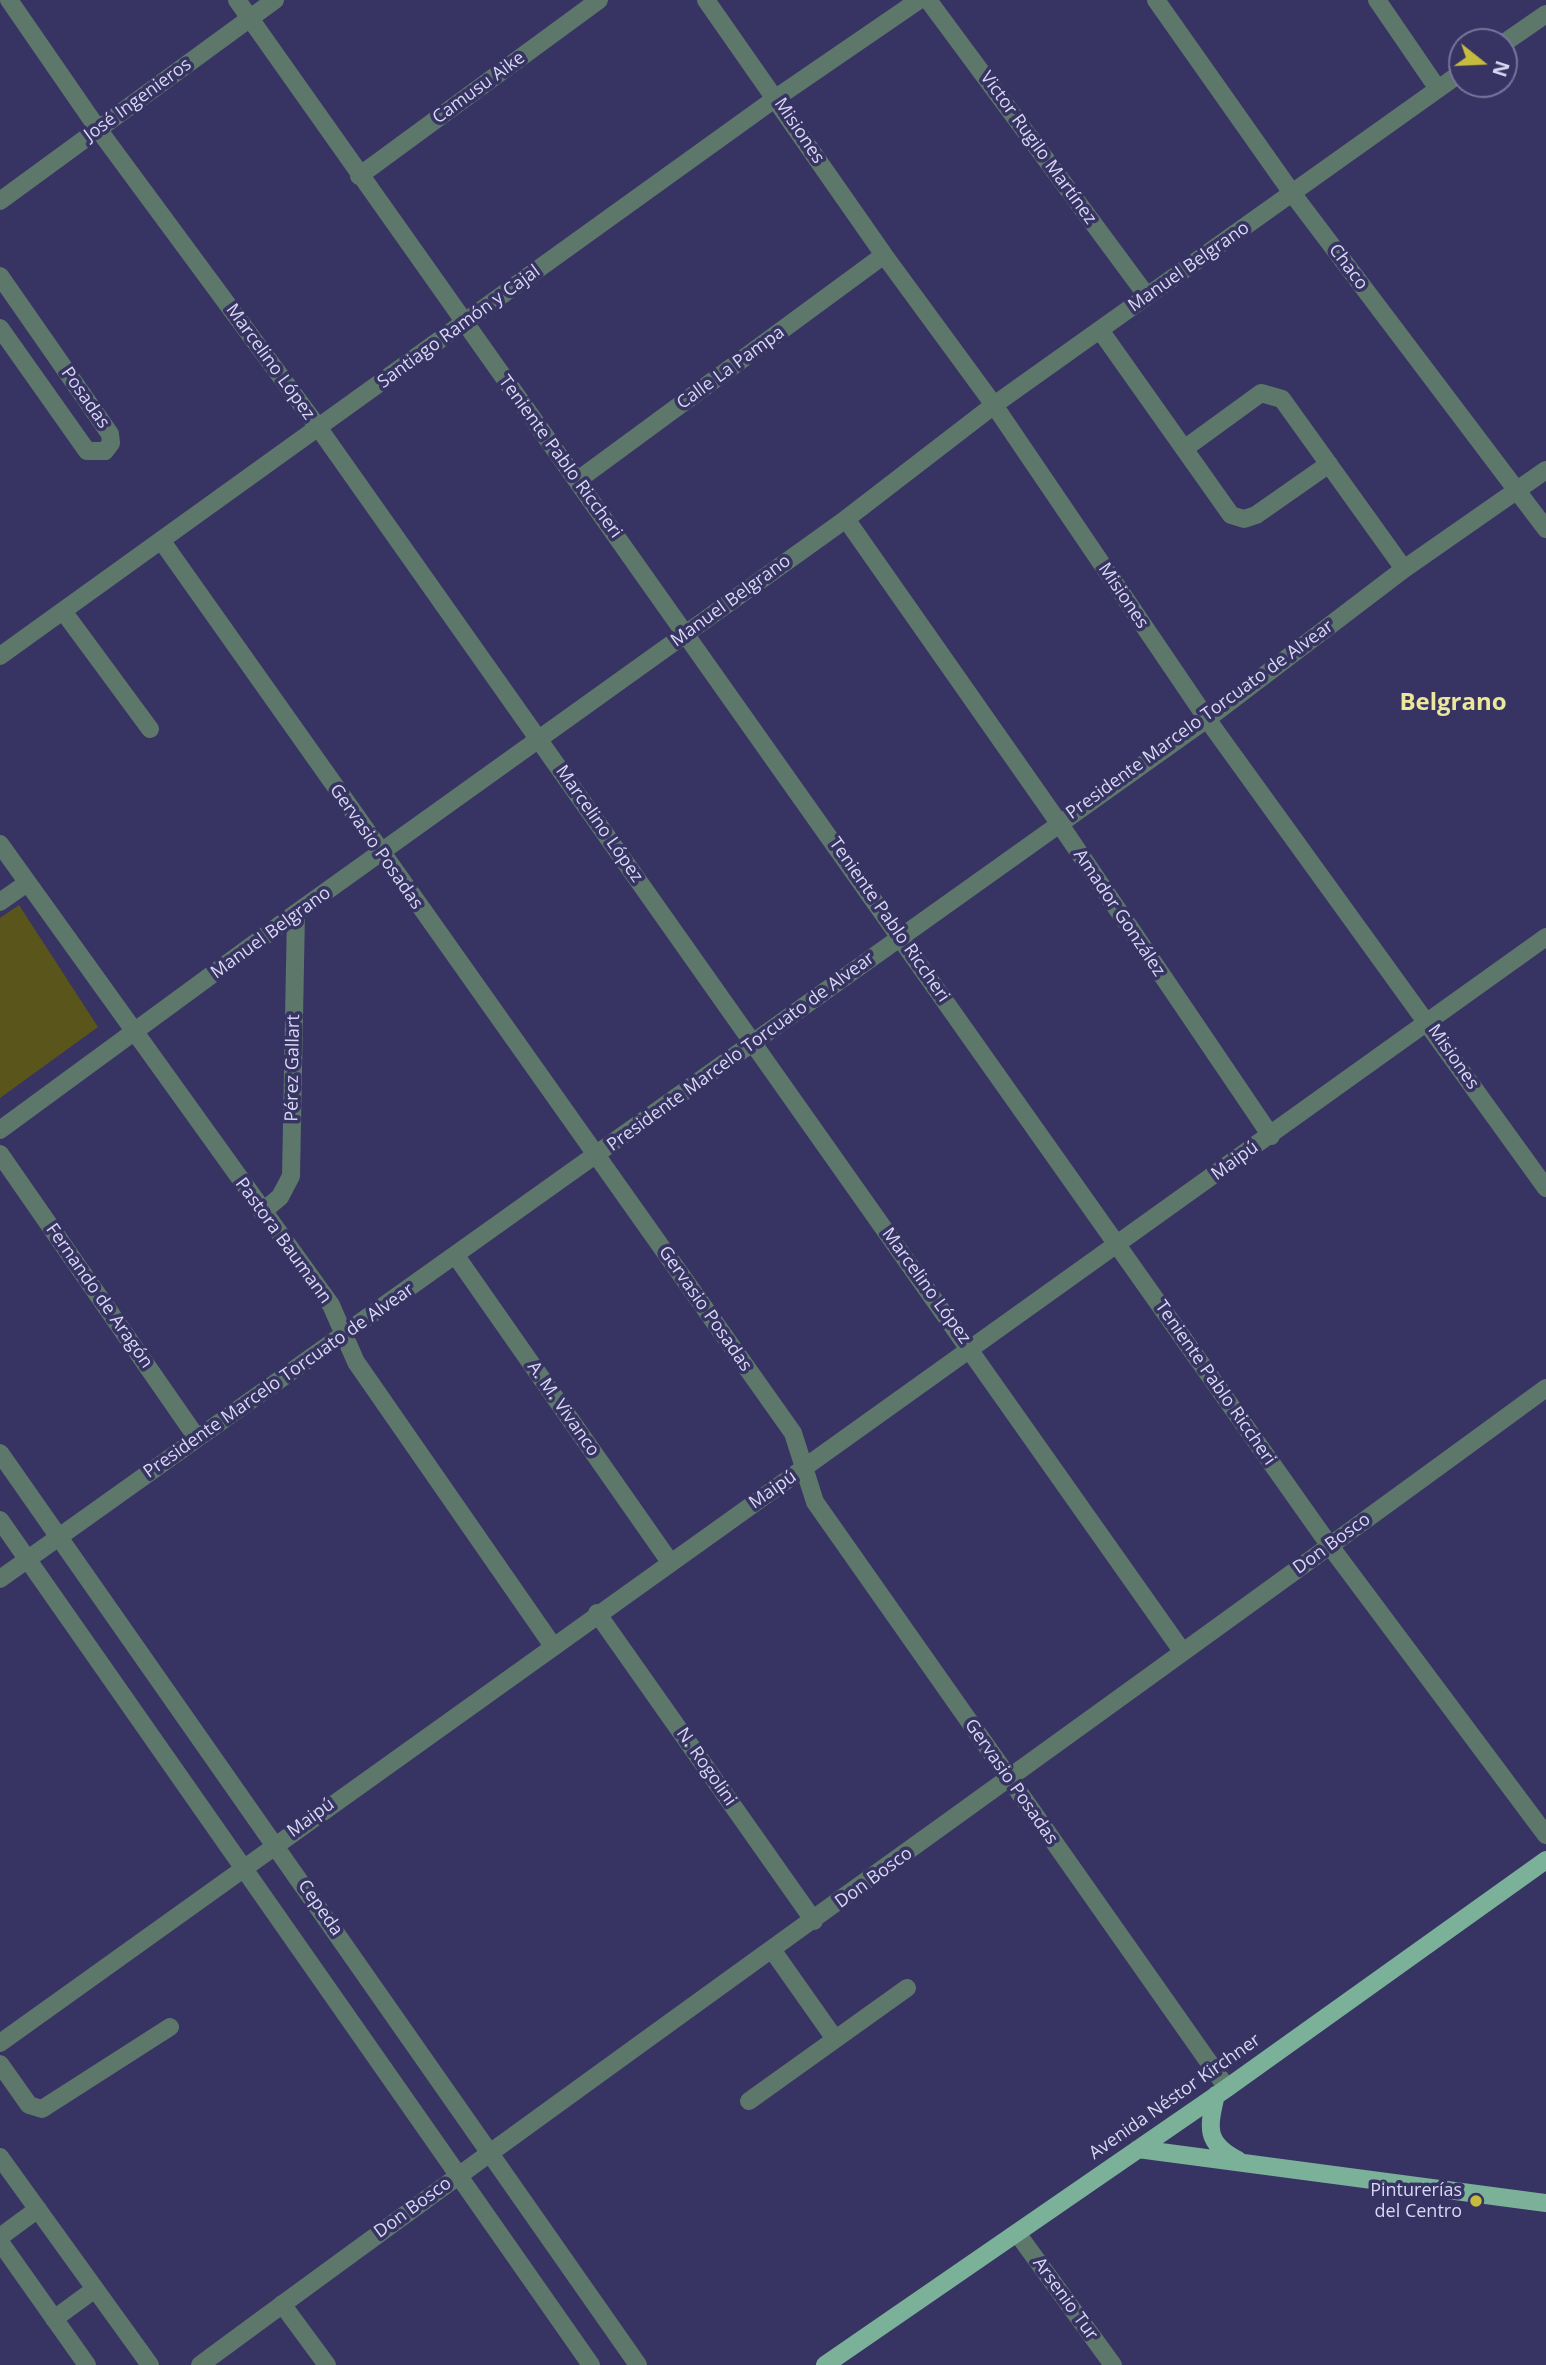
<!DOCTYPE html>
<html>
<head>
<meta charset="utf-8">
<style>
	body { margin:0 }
	#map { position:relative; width:1546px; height:2365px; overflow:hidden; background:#373362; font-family:"Open Sans",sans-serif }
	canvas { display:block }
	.north { position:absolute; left:1448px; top:28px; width:70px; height:70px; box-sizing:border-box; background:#373362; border:2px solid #77759d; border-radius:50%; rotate:108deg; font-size:19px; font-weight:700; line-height:28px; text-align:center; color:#d8d8f5 }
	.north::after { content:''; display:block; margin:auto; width:24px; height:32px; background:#c5bc3d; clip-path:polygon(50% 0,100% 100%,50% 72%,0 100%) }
</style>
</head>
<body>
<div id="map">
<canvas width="1546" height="2365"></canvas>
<div class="north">N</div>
</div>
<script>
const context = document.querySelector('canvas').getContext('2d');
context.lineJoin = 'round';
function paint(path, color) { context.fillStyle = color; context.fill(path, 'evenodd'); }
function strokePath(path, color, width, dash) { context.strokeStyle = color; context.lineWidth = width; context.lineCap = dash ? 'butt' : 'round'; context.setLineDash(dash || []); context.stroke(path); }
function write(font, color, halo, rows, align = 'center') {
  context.font = font + ' "Open Sans",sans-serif'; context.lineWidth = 7; context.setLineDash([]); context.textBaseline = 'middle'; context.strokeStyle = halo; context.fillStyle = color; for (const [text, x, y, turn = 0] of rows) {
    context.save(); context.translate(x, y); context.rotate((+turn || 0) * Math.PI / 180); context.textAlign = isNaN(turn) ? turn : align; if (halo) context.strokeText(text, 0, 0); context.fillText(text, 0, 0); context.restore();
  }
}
paint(new Path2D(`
	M19,905L98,1027L0,1098V918Z`), '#5a561b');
strokePath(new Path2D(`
	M9,0L98,129L318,427L1182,1651
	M237,0L1330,1546L1546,1835
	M706,0L884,255L994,405L1207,719L1546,1188
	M928,0L1147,296
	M1156,0L1292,193L1546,529
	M1377,0L1438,89
	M1504,43L1546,14
	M359,176L599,0
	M0,201L275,0
	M0,276L110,434L111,443L105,451H87L0,328
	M1100,330L1231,515L1244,519L1256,515L1329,464
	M1184,449L1261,393L1282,399L1404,569
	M578,480L884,255
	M846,519L1059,823L1271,1136
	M161,540L793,1433L815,1502L1227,2088
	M63,611L150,729
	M0,656L776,98L919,0
	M0,844L331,1305L356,1362L553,1646
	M0,902L27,883
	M0,1130L296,913L846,519L994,405L1462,72
	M0,1154L197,1438
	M262,1212L280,1197L291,1176L296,913
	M456,1256L670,1562
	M0,1453L638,2365
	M0,1520L591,2365
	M0,1579L1207,719L1404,569L1546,470
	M597,1613L814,1921
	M773,1951L835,2039
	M0,2043L1546,937
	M0,2064L29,2105L42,2109L170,2027
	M749,2101L907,1988
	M0,2157L150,2365
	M1017,2233L1113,2365
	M0,2237L38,2209
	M0,2242L87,2365
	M282,2304L327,2365
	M54,2319L95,2289
	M200,2365C646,2036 1099,1716 1546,1388`), '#5d776b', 18);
strokePath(new Path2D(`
	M1216,2095C1208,2128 1205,2143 1238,2160
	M1138,2149L1546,2203
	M825,2365L1227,2088L1546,1860`), '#7bb199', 18);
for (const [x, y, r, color] of [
	[1476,2201,7,"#c5bc3d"]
]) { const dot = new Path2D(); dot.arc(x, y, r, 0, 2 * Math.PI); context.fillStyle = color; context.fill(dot); strokePath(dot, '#373362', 2.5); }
write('18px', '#d8d8f5', '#373362', [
	["Camusu Aike",479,88,-36],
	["José Ingenieros",138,100,-36],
	["Misiones",799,131,56],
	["Victor Rugilo Martínez",1038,148,54],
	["Manuel Belgrano",1189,267,-35],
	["Chaco",1348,267,53],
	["Santiago Ramón y Cajal",459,327,-36],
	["Marcelino López",270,362,54],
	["Calle La Pampa",731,368,-36],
	["Posadas",85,398,55],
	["Teniente Pablo Riccheri",560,457,54],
	["Misiones",1123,596,56],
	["Manuel Belgrano",731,601,-36],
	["Presidente Marcelo Torcuato de Alvear",1200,720,-36],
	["Marcelino López",599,824,55],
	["Gervasio Posadas",376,847,55],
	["Amador González",1119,913,56],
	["Teniente Pablo Riccheri",889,920,55],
	["Manuel Belgrano",271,933,-36],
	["Presidente Marcelo Torcuato de Alvear",741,1052,-36],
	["Misiones",1453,1057,55],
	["Pérez Gallart",293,1068,-89],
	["Maipú",1235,1161,-36],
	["Pastora Baumann",283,1241,54],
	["Marcelino López",926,1286,54],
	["Fernando de Aragón",99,1296,55],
	["Gervasio Posadas",705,1309,55],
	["Presidente Marcelo Torcuato de Alvear",279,1381,-35],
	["Teniente Pablo Riccheri",1215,1383,55],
	["A. M. Vivanco",563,1409,55],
	["Maipú",773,1490,-35],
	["Don Bosco",1332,1544,-36],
	["N. Rogolini",706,1767,55],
	["Gervasio Posadas",1011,1782,55],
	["Maipú",311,1818,-36],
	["Don Bosco",874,1878,-36],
	["Cepeda",320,1908,55],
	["Avenida Néstor Kirchner",1175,2097,-35],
	["Don Bosco",413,2208,-36],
	["Arsenio Tur",1065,2299,54]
]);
write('18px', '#d8d8f5', '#373362', [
	["Pinturerías",1462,2191],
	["del Centro",1462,2212]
], 'right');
write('bold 24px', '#ede899', '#373362', [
	["Belgrano",1453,703]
]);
</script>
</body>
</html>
